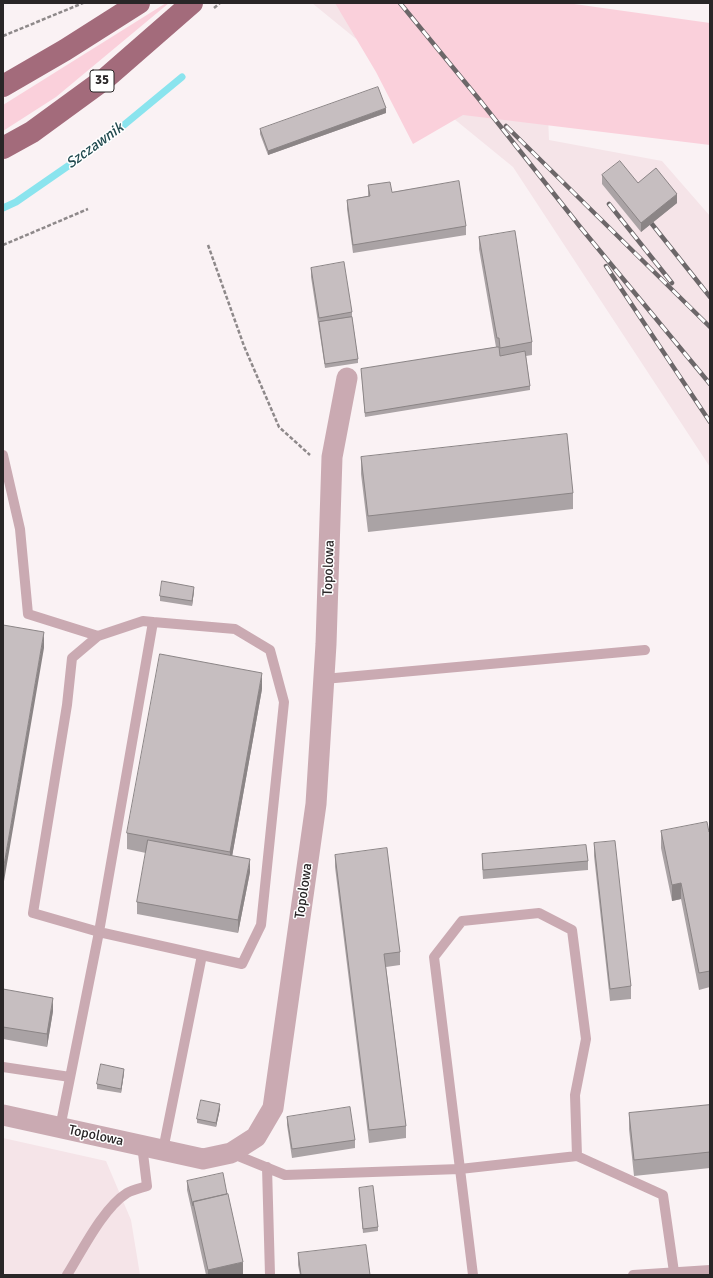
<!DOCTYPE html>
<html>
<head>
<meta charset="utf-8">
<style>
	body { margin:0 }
	#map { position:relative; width:713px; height:1278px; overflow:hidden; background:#faf2f4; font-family:Signika,sans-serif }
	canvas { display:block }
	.frame { position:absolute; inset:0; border:4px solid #292627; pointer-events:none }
</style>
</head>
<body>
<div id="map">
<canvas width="713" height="1278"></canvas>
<div class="frame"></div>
</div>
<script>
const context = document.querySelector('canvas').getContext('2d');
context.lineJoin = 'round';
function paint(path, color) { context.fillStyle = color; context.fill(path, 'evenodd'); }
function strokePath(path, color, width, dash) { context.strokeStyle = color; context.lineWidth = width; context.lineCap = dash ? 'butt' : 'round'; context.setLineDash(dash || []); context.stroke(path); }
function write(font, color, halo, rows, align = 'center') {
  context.font = font + ' Signika,sans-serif'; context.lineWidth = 3; context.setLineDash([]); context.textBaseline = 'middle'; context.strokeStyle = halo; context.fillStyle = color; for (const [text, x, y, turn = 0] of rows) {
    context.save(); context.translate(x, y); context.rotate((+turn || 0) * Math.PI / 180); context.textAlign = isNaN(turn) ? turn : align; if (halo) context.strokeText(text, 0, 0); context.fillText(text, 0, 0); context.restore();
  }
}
paint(new Path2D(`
	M312,3H529L544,20L549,140L662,161L710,216V467L513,167Z
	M3,1138L106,1161L131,1220L140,1275H3Z`), '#f5e4e8');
paint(new Path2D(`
	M166,3H169L56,97L3,131V105Z
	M335,3H567L710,23V145L463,115L413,144L376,72Z`), '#fad0db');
strokePath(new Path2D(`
	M3,208L16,202L107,139L182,77`), '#8ae4ee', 7);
strokePath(new Path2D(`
	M214,8L220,3
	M3,36L83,3
	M3,245L88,209
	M208,245L244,346L279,427L310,455`), '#8e898a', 2.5, [4, 2]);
strokePath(new Path2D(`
	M3,455L20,529L28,614L98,636
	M324,679L645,650
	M3,1067L70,1077
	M60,1128L99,932L242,964L261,925L284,702L270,650L235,629L153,622L143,621L98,636L72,658L67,705L33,913L99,932L153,622
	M163,1150L202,955
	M231,1153L285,1175L460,1169L473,1275
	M577,1156L575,1095L586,1039L572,930L539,913L462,921L434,957L460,1169L577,1156L663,1195L674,1272
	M267,1167L270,1275
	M67,1275C82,1251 103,1208 127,1193C132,1190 141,1188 147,1186L142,1145
	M633,1275L710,1270`), '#caaab2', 10);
strokePath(new Path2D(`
	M3,1115L203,1159L231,1153L256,1137L273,1108L316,804L326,644L332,457L347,378`), '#caaab2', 21);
strokePath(new Path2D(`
	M3,86L65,50L139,3
	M3,148L32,132L106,78L192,3`), '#a36b7b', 22);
const rail = new Path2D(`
	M400,3L478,98L581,228L710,384
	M506,126L710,327
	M609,204L672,283
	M644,214L710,297
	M606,266L710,422`);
strokePath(rail, '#6c6769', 4.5);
strokePath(rail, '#fff', 3, [9]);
paint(new Path2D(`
	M386,113L268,155L260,134V129Z
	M602,175L677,203L641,232L602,184Z
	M368,185L392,192L466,226V235L353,253L347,209V200L368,196Z
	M479,237L532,342V355L526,356L530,386V390L365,417L361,369L496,347L479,249Z
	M311,268L352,312V317L358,359V363L325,368L311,277Z
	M361,457L573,493V509L368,532L361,474Z
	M194,591L192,606L160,601V596Z
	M262,689L232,856L250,872L238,933L137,914V902L146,853L127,849V833Z
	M661,831H710V987L699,990L681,899L672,901L661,848Z
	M594,843L631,986V999L610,1001L594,856Z
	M482,854L588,861V870L483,879L482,863Z
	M335,855L400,952V965L386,967L406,1126V1138L369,1143L335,867Z
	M3,989L53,1011L47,1047L3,1039Z
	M124,1073L121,1093L97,1089V1084Z
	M710,1105V1168L634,1176L629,1129V1113Z
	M220,1109L216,1127L197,1123V1119Z
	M287,1117L355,1140V1148L292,1158L287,1125Z
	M187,1181L243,1275H206L187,1190Z
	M359,1188L378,1227V1231L363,1233Z
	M298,1253L370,1275H300L298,1265Z`), '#aaa3a5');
paint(new Path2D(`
	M386,108V113L268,155V151Z
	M677,194V203L641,232V223Z
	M194,587V591L192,606V601Z
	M44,632V648L3,887V871Z
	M262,673V689L230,868V852Z
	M250,859V872L238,933V920Z
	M681,883V899L672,901V885Z
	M53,998V1011L47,1047V1034Z
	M124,1069V1073L121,1093V1089Z
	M220,1104V1109L216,1127V1123Z
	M243,1262V1275H208V1270Z`), '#8b8586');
const building = new Path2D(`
	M378,87L386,108L268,151L260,129Z
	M620,161L638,183L656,168L677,194L641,223L602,175Z
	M459,181L466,226L353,245L347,200L370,196L368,185L390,182L392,192Z
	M515,231L532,342L500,348L499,338H497L479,237Z
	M344,262L352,312L319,318L311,268Z
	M352,317L358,359L325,364L319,322Z
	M497,347H499L500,356L525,351L530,386L365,413L361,369Z
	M567,434L573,493L368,516L361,457Z
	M162,581L194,587L192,601L160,596Z
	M3,625L44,632L3,871Z
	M160,654L262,673L230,852L127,833Z
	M707,822L709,832L710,831V971L699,973L681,883L672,885L661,831Z
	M148,840L250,859L238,920L137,902Z
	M615,841L631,986L610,989L594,843Z
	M586,845L588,861L483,870L482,854Z
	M387,848L400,952L384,954L406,1126L369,1130L335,855Z
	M3,989L53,998L47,1034L3,1027Z
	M101,1064L124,1069L121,1089L97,1084Z
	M201,1100L220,1104L216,1123L197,1119Z
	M710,1105V1152L634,1160L629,1113Z
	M350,1107L355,1140L292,1149L287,1117Z
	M223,1173L227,1194L193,1202V1206L187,1181Z
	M373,1186L378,1227L363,1229L359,1188Z
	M228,1194L243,1262L208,1270L193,1202Z
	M366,1245L370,1275H301L298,1253Z`);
paint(building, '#c6bec0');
strokePath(building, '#8b8586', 1);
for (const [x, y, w] of [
	[102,81,24]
]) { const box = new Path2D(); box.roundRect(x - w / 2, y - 11, w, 22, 3); context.fillStyle = '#fff'; context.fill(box); strokePath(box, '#292627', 1); }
write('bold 13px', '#292627', null, [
	["35",102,81]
]);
write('14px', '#292627', '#fff', [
	["Topolowa",329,568,-88],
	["Topolowa",304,891,-82],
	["Topolowa",96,1136,12]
]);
write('italic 15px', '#224b50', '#fff', [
	["Szczawnik",95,146,-36]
]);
</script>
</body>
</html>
